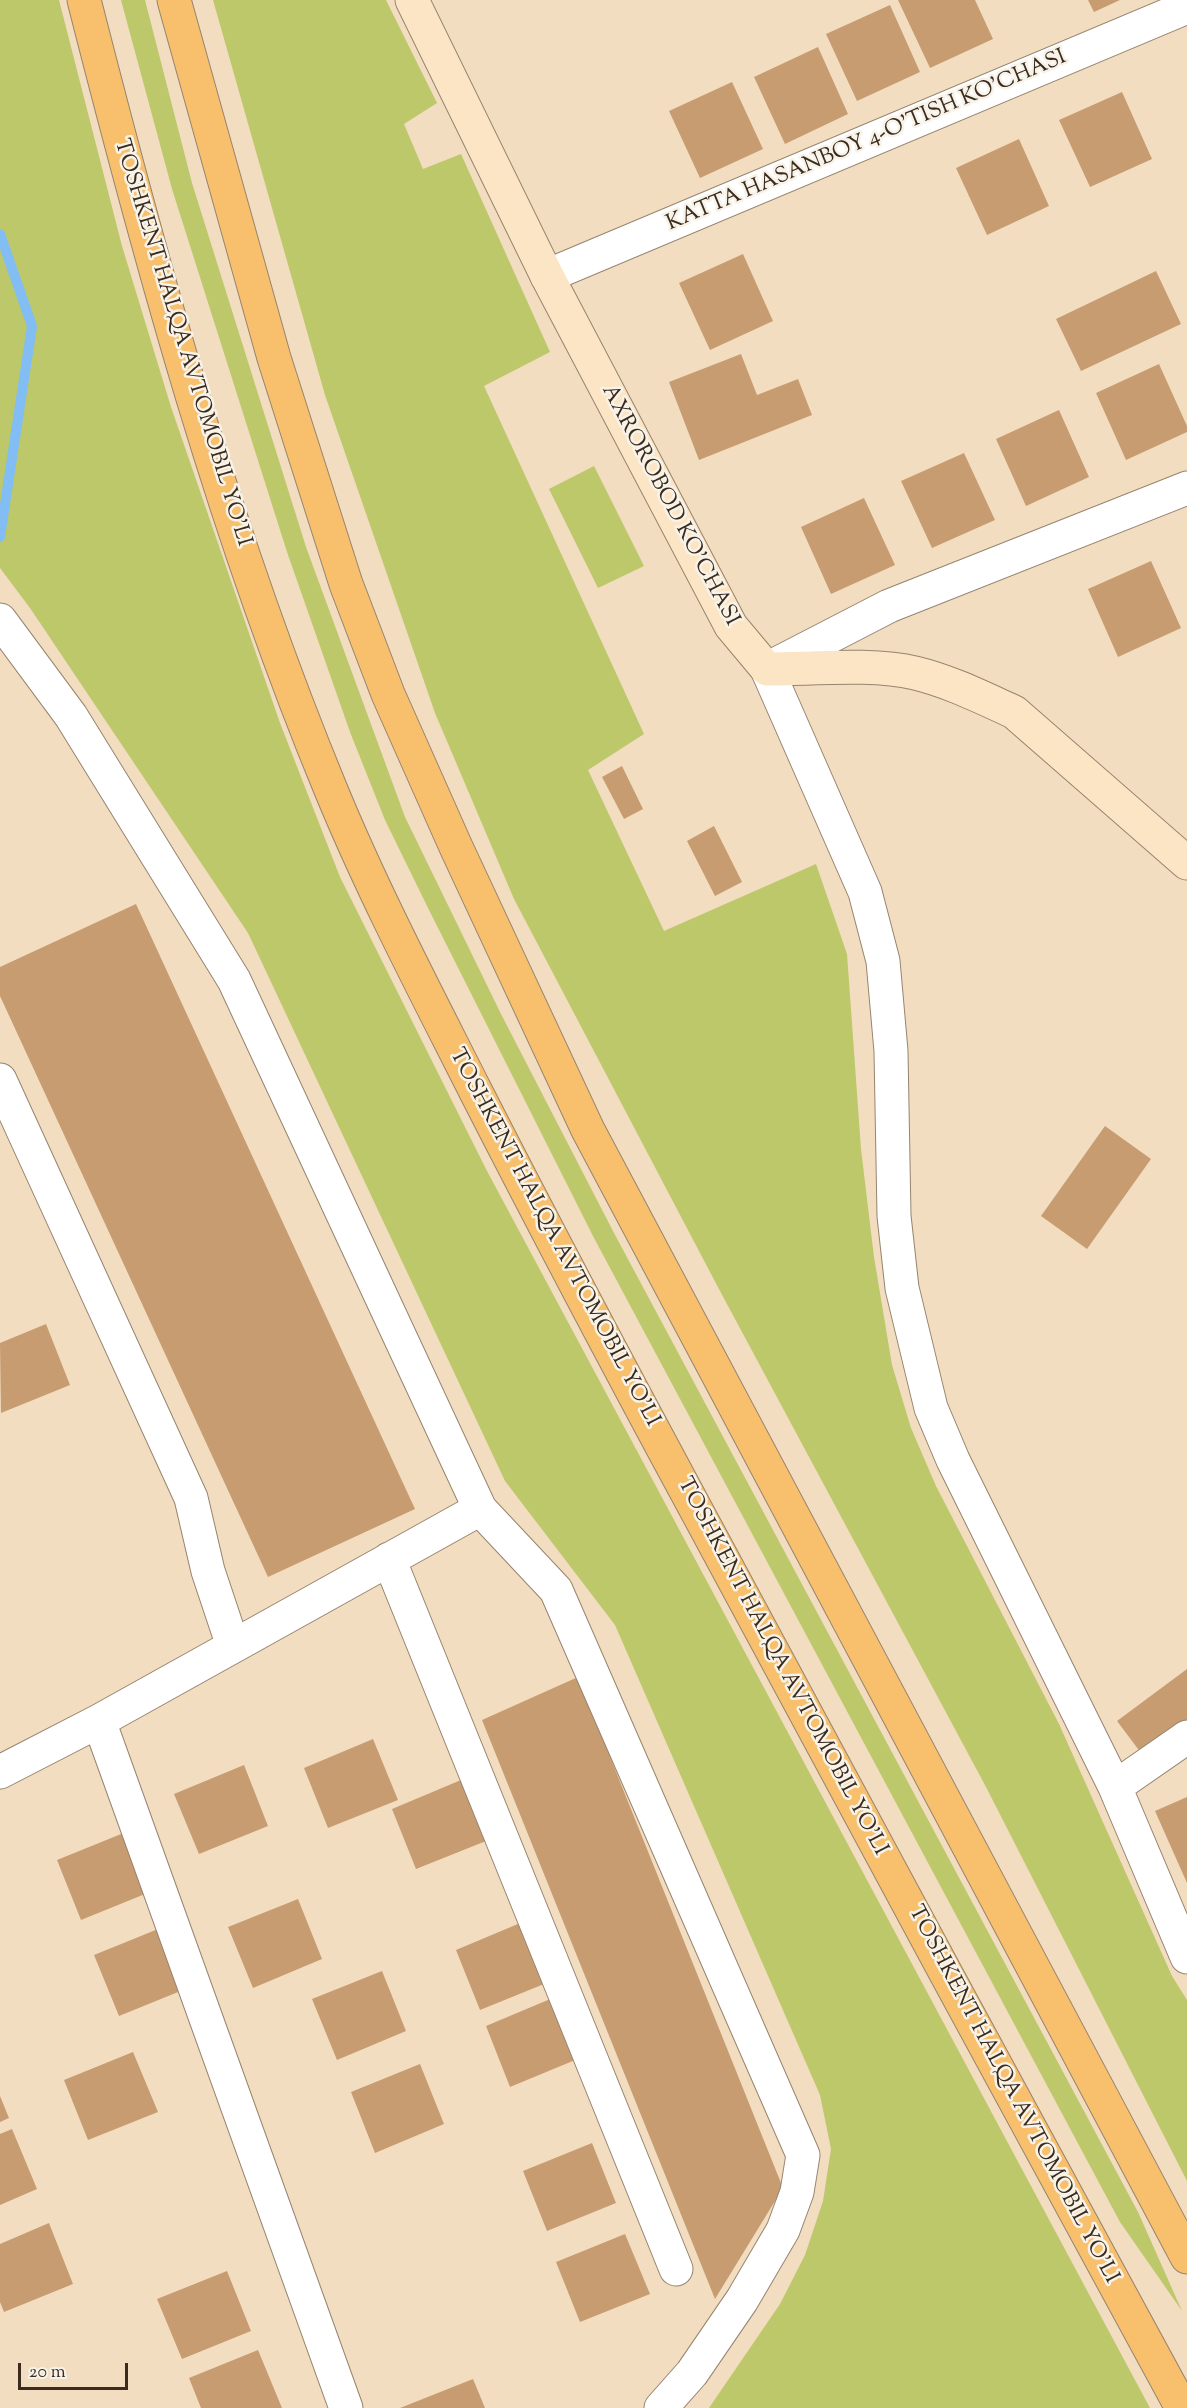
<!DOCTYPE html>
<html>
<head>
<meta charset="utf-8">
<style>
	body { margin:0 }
	#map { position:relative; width:1187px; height:2408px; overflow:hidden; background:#f2ddc0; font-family:"Sorts Mill Goudy",serif }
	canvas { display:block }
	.scale { position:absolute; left:18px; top:2363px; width:110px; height:27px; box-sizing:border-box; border:3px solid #3b2a1e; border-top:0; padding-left:8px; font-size:18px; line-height:21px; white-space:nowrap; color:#3b2a1e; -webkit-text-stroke:4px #f7f3e8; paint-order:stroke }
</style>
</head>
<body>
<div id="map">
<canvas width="1187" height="2408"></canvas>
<div class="scale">20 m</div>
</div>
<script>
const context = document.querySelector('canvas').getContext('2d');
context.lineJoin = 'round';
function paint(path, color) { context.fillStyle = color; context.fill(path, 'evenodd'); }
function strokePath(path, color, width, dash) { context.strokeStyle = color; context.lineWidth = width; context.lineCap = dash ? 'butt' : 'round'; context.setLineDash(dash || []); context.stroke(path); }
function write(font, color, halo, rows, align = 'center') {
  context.font = font + ' "Sorts Mill Goudy",serif'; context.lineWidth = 5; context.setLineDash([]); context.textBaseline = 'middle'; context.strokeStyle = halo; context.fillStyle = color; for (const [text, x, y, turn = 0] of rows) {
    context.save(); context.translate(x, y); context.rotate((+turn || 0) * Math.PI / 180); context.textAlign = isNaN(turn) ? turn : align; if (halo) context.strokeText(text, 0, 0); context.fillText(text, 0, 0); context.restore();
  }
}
paint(new Path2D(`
	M0,0H59L122,246L171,407L280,723L340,877L487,1171L1150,2408H709L780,2304L805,2255L823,2201L831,2149L820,2095L615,1625L505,1481L248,933L30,608L0,568Z
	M121,0H145L192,183L306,547L405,817L501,1014L614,1233L1138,2212L1182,2311L1120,2222L594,1238L428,908L385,820L350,732L287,552L172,189Z
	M213,0H386L437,103L404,124L423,169L461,154L550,352L484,386L644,734L588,770L664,931L816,864L847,954L861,1149L874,1257L892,1365L911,1428L936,1486L1059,1724L1172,1976L1187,2000V2181L986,1787L720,1291L514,899L435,713L325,395Z
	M594,466L644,566L598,588L549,489Z`), '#bcc86a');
strokePath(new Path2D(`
	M0,234L32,326L0,537`), '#82bdf4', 10);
paint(new Path2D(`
	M898,0H975L993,39L930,68Z
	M1088,0H1120L1094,12Z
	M890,5L920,72L857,101L826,34Z
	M818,47L848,114L785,144L754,77Z
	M732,82L763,149L700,178L669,111Z
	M1122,92L1152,159L1090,187L1059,120Z
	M1019,139L1049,206L987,235L956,168Z
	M743,254L773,321L710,350L679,283Z
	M1156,271L1181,324L1081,371L1056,319Z
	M741,354L757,395L798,379L812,415L699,460L669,382Z
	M1159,364L1187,426V432L1126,460L1096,393Z
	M1059,410L1089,477L1026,506L996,439Z
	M964,453L995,520L932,548L901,481Z
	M864,498L895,565L831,594L801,527Z
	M1151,561L1181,628L1118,657L1088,589Z
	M622,766L643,809L624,819L602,777Z
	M714,826L742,882L715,896L687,841Z
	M136,904L415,1509L268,1577L0,996V967Z
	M1105,1126L1151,1159L1087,1249L1041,1216Z
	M46,1324L70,1385L1,1413L0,1343Z
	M1187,1669V1732L1147,1761L1117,1721Z
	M578,1677L783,2188L715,2299L482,1720Z
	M373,1739L398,1800L328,1828L304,1768Z
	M244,1765L268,1826L199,1854L174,1794Z
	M461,1780L486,1841L416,1869L392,1809Z
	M1187,1797V1883L1155,1811Z
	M126,1832L150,1892L81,1920L57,1860Z
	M298,1899L322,1959L253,1988L228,1927Z
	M525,1921L549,1982L480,2010L456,1950Z
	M163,1927L188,1988L119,2016L94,1955Z
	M382,1971L406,2031L337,2060L312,1999Z
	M555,1997L580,2058L510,2087L486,2026Z
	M133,2052L158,2112L88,2140L64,2080Z
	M420,2064L444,2124L375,2153L351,2092Z
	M0,2096L9,2118L0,2122Z
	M12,2129L37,2189L0,2205V2134Z
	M592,2143L616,2203L547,2231L523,2171Z
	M49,2223L73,2284L4,2312L0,2302V2244Z
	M625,2234L650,2294L580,2322L556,2262Z
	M227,2271L251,2331L182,2359L157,2299Z
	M258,2350L282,2408H201L189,2378Z
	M473,2379L485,2408H400Z`), '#c89c71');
const street = new Path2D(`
	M547,276L1187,7
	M1187,488L889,606L767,669L865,892L883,961L891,1051L894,1216L902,1288L931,1408L953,1460L1115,1787L1187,1957
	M0,620L71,716L234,980L480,1509L556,1590L803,2155L797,2192L783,2230L742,2300L692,2373L661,2408
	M0,1080L191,1498L208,1571L233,1646
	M389,1559L676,2269
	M99,1721L346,2408
	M0,1772L99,1721L480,1509
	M1115,1787L1187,1737`);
const secondary = new Path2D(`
	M412,0L547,276L731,626L767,669C811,669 874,663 915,673C949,681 983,698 1014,712L1187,863`);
const highway = new Path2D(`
	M84,0C152,267 225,534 331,790C373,892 425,991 475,1090C546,1229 619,1367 693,1504C856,1805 1017,2108 1182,2408
	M174,0L274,358L346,584L388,694L456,847L588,1130L1187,2257`);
strokePath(street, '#96846f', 35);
strokePath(secondary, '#96846f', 35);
strokePath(highway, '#96846f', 35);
strokePath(street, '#fff', 33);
strokePath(secondary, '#fce5c4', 33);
strokePath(highway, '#f8bf6c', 33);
write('22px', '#3b2a1e', '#f7f3e8', [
	["KATTA HASANBOY 4-O'TISH KO'CHASI",867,142,-23],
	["TOSHKENT HALQA AVTOMOBIL YO'LI",181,343,73],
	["AXROROBOD KO'CHASI",669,506,62],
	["TOSHKENT HALQA AVTOMOBIL YO'LI",553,1238,62],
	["TOSHKENT HALQA AVTOMOBIL YO'LI",781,1667,62],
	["TOSHKENT HALQA AVTOMOBIL YO'LI",1012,2095,62]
]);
</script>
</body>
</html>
